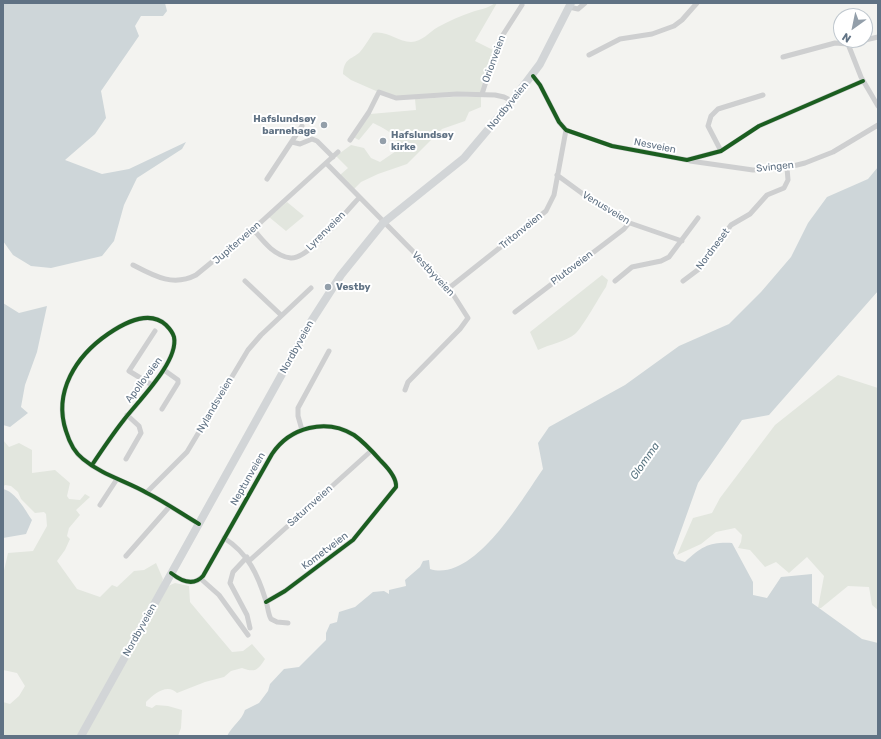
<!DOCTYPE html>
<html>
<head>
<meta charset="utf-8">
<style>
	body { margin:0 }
	#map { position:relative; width:881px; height:739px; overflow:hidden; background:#f3f3f0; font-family:Rubik,sans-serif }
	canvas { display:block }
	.frame { position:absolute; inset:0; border:4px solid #607284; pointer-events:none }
	.north { position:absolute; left:833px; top:8px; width:40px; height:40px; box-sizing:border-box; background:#fff; border:1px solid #bfc7ce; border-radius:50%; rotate:213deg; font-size:11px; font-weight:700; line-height:16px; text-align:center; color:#607284 }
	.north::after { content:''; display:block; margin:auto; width:14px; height:18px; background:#939faa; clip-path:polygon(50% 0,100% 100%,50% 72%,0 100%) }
</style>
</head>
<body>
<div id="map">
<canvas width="881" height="739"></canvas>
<div class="frame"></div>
<div class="north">N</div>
</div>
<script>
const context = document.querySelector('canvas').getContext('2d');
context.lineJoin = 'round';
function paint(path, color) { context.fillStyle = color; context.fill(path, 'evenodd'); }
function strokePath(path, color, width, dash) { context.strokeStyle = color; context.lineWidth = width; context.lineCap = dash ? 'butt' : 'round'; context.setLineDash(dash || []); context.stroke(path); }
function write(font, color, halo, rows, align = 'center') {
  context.font = font + ' Rubik,sans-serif'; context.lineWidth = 4; context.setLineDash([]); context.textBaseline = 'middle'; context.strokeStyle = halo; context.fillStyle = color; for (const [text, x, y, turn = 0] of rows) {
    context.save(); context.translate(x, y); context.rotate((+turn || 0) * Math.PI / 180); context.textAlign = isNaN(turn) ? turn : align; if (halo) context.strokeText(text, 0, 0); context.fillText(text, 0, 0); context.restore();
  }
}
paint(new Path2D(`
	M495,3H497L475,41L495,51L482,94L392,98L351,80L343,74C344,58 351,60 360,52C365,46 369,39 373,33C387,30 398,42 411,42C422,42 429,32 438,27C449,21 460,16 472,12C480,9 487,9 495,3Z
	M453,97H481V107L469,112L465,121L442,129L407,164L378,174L361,182L354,189L340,175L348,168L336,156L351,145L364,148L371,158L380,162L399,149C398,134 385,129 373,123L359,140L353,137L370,114L416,110L415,99Z
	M287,202L304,216L286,231L269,217Z
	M602,275L608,280L606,287C599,297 583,327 575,334C565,342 550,344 538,350L530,332Z
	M838,375L878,388V610L872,605L869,587L848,586L821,608H818L824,576L807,557L789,573L776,562L765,567L750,550L738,548L741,542L742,535L735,528L716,532L701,544L677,555L693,518L712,513L720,498L775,425Z
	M3,440L9,447L19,443L32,450V473L55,470L70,483L67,496L69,499L80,500L85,494L90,497L76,510L80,515L69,528L67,536L70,539L65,550L57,561L77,589L100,597L112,585L117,587L134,571L144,570L156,563L163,579L160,589L78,736H3V702L10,704L19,696L25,686L17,673L3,670V575L8,553L33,551L47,526L46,514L44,512L35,513L21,499L18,492L11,486L5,485L3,487Z
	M175,583L189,586L190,602L232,652L243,651L252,644L265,659C258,670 255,673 242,668L231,671L224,677L205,682L177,693C167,683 154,694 146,702V706L152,708L156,705L168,706L182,710L181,728L178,736H84L168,586Z`), '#e2e6de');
paint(new Path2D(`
	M3,3H165L167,11L163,16H141L135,26L139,36L101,91L106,118L95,134L65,160L102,174L129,169L186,142L182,149L137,178L124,205L114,241L102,256L51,268L31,266L13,255L3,241Z
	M878,167V291L769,415L742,420L698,483L673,553L676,559L685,562C702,546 710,542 732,543L753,582V595L767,598L781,577L812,574V603L862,639L878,643V736H227C232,726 242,720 245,710L259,703L268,691L270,684L284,669L299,667L326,640V633L330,624L337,622L339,612L355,607L373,592L384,591L389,594V590L406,586L405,580L420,567L423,561L429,560L430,569C474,583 522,499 543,469L538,443L549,427L625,385L679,346L729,324L761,292L791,257L808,223L827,197L868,179Z
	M3,303L19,313L47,306L37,352L25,385L21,407L28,413L10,427L3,425Z
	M3,489C16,492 25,510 32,520L26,534L3,538Z`), '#ced6d9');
strokePath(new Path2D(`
	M569,7L578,9L585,3
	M865,40L878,37
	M848,44L861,77L878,106
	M589,55L620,39L652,34L674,26L682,20L697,3
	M783,57L835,43L848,44L864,40
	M533,76L540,85L559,122L566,130L612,146L687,160L721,151L759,126L863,81
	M482,94L499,41L522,5
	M350,140L369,112L379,92L396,98L457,94L495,95L504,97L512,101
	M292,142L300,144L312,139L317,141L333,157
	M721,151L708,126L711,116L718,109L763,95
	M690,161L753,170L785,168L805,163L833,152L878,125
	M326,163L449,288L468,318L460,329L408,382L405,390
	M557,175L583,194L624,221L682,241
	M267,179L302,126
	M253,229C263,241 274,256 291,258C309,259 346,211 359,198
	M133,265C154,276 173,287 196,275L261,222L338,152
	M245,281L281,315
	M615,281L632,267L661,261L669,257L698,218
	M683,281L699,269L731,225L750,214L767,195L784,188L788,180L787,168
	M449,288L546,211L554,195L566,130
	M515,312L624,229L629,223
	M152,385L129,371L155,331
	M162,409L178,383V380L164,370
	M302,430L298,416V408L329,351
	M126,459L141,433L139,426L127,415
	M92,465C102,450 112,435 123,421C137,402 179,362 174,337C173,333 169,328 166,325C149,309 124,323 108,334C76,356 53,392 66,431C69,441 75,453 83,459C102,475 126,481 147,493C165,502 182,514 199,524
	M147,492L187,452L248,350L261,335L311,288
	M100,505L117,479
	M224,538C248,553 258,575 266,601C268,607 268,614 271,619L277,622L288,623
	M126,556L170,506
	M247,557L233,572L230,583L247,615L250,628
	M249,561L371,451
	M171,573C181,581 193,587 203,576L272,454C290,427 326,418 354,435C364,442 373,452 381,461C387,467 397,478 396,487L353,540L285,591L266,602
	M201,579L219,595L248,635`), '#cecfd0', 5);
strokePath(new Path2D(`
	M81,736L312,320L341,275L383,223L464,158L512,101L540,64L571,3`), '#d2d5d7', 8);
strokePath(new Path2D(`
	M533,76L540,85L559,122L566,130L612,146L687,160L721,151L759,126L863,81
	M92,465C102,450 112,435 123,421C137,402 179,362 174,337C173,333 169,328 166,325C149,309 124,323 108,334C76,356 53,392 66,431C69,441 75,453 83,459C102,475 126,481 147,493C165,502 182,514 199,524
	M171,573C181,581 193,587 203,576L272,454C290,427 326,418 354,435C364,442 373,452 381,461C387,467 397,478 396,487L353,540L285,591L266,602`), '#1b5e20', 4);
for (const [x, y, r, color] of [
	[324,125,4,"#939faa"],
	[383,141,4,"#939faa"],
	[328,287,4,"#939faa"]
]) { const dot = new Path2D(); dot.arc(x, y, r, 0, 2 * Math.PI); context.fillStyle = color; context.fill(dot); strokePath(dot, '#fff', 1.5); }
write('10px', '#607284', '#fff', [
	["Orionveien",494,59,-70],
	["Nordbyveien",508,106,-51],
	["Nesveien",655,146,11],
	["Svingen",775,167,-6],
	["Venusveien",606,208,31],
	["Lyrenveien",326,231,-45],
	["Tritonveien",521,231,-39],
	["Jupiterveien",237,243,-41],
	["Nordneset",713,249,-53],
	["Plutoveien",572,268,-37],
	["Vestbyveien",433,274,47],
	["Nordbyveien",297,347,-61],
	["Apolloveien",144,380,-53],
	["Nylandsveien",215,405,-60],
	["Neptunveien",248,479,-60],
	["Saturnveien",310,506,-42],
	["Kometveien",325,551,-37],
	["Nordbyveien",140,630,-61]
]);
write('bold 10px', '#607284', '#fff', [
	["Hafslundsøy",316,119,"right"],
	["barnehage",316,131,"right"],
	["Hafslundsøy",391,135],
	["kirke",391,147],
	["Vestby",336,287]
], 'left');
write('italic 11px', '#5b7682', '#fff', [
	["Glomma",645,461,-55]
]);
</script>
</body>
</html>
